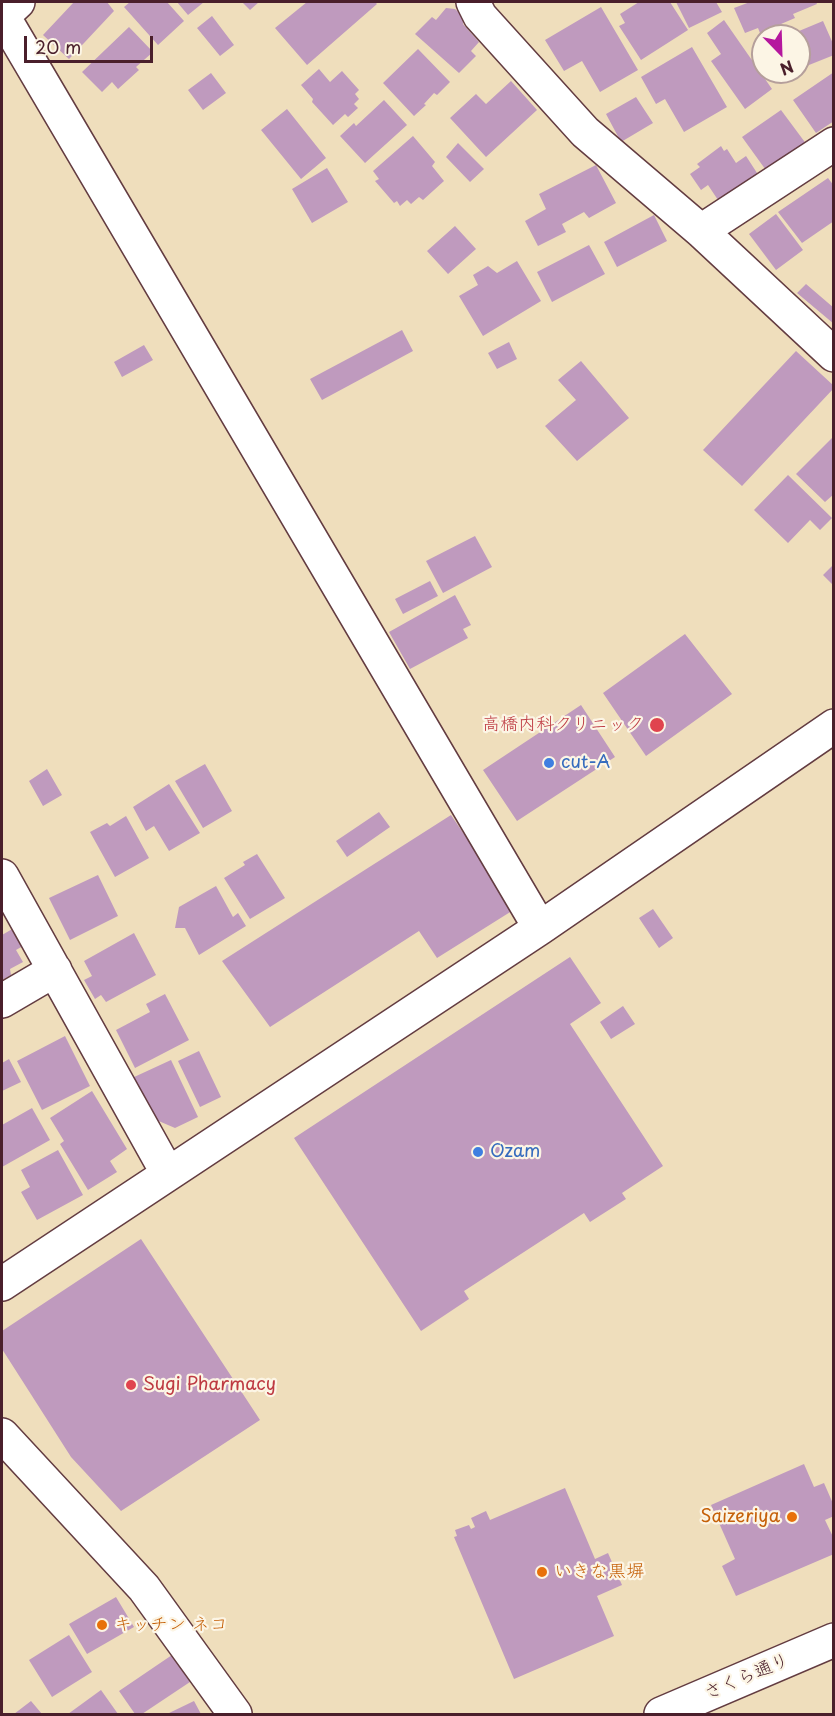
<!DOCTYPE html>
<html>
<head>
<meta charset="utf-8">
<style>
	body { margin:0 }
	#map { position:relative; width:835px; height:1716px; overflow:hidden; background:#efdebc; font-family:"Playpen Sans",sans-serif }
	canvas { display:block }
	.frame { position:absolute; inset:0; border:3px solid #4a1f2b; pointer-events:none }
	.north { position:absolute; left:751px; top:24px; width:60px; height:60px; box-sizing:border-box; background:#fcf5e5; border:2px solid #b59f9b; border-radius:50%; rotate:157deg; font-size:16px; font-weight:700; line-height:24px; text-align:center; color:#4a1f2b }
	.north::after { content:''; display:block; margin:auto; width:21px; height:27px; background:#b5179e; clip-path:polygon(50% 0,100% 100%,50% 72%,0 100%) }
	.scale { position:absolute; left:24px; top:36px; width:129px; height:27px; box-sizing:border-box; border:3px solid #4a1f2b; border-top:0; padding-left:8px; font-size:18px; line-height:21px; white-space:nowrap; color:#4a1f2b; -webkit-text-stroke:4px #fcf5e5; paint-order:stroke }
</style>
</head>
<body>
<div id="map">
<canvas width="835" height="1716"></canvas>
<div class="frame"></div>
<div class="north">N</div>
<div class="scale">20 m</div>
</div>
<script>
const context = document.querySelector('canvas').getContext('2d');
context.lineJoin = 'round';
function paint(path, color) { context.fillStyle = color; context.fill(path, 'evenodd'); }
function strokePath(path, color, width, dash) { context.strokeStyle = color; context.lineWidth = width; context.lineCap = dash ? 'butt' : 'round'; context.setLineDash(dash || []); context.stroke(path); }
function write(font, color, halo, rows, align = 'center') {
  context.font = font + ' "Playpen Sans","Klee One",sans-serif'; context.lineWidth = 4.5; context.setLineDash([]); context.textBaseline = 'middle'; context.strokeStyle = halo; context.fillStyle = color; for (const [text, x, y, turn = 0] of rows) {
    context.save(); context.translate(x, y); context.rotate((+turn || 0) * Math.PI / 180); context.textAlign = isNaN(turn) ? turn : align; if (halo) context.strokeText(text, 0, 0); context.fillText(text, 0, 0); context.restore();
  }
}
paint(new Path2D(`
	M74,2H107L114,11L69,59L43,35Z
	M130,2H167L184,21L158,45L124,7Z
	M177,2H204L188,15Z
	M242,2H259L250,10Z
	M307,2H375L377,4L307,65L275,28Z
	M639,2H670L688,30L641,60L619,26L625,23L620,14Z
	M676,2H716L722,12L689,28Z
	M750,2H816L817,4L793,14L795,18L760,33L758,28L745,33L734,8Z
	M601,7L638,70L600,92L582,61L564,71L545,40Z
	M446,8L455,9L463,16V24L479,42L471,51L476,56L459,73L415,34L432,17L436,20Z
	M212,16L234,45L220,56L197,28Z
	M724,20L772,89L745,109L711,61L721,54L707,33Z
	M823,21L834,46V55L799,69V36H787Z
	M129,27L153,52L136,67L139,70L118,89L112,82L102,92L82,72Z
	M692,47L727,107L684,132L665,99L656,104L641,77Z
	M418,49L450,82L437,95L434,93L424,104L426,105L414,116L383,83Z
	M319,69L330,82L342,71L359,90L355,94L359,99L354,104L358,108L348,117L345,114L333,125L312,102L313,99L301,85Z
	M777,72H791L779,77Z
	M834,72V121L816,133L793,100Z
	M211,73L226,93L203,110L188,90Z
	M511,81L537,110L486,157L450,118L476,94L486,104Z
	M636,97L653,123L621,142L606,114Z
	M384,100L407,125L365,163L340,136L354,123L356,126Z
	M287,109L326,158L301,179L261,130Z
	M781,110L807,145L768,173L742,137Z
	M413,136L435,162L432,166L444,181L423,200L419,197L411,204L407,200L400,206L397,201L394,203L375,181L379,179L373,171Z
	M458,143L484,169L470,182L446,157Z
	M721,146L724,151L727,149L736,163L746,156L759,176L720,203L708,185L701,190L690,174L700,167L697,164Z
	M596,165L616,203L589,218L584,212L562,224L566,232L538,246L525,221L546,209L539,194Z
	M327,168L348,202L312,223L292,189Z
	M828,178L834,186V221L802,243L778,212Z
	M776,214L803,250L776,270L749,234Z
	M654,215L667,241L617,267L604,242Z
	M455,226L476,249L448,274L427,251Z
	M589,245L605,274L552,302L537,272Z
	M517,261L541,301L483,336L459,296L478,285L473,275L488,266L497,273Z
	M806,284L834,308V324L797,293Z
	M402,330L413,351L322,400L310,379Z
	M509,342L517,359L497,369L488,353Z
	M144,345L153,360L122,377L114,362Z
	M796,351L834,386V388L742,486L703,450Z
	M581,361L629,418L577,461L545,426L576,400L558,380Z
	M834,436V494L825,502L796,474Z
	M788,475L832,518L820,530L810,520L788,543L754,510Z
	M475,536L492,567L443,593L426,561Z
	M834,564V586L823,575Z
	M430,581L438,596L403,614L395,599Z
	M455,595L471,625L463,629L468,638L410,669L389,632Z
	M685,634L732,694L646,756L603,693Z
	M581,705L615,757L517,821L483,770Z
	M205,764L232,811L203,828L175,781Z
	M47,769L62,795L43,806L29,781Z
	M169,784L200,833L169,851L154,826L146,831L133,807Z
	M379,812L390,827L347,857L336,841Z
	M451,815L515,909L437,958L419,931L270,1027L222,961Z
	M126,816L149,858L115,877L90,832L107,823L110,826Z
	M257,854L285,898L250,919L224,878L245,865L243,862Z
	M98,875L118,916L70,940L49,898Z
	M216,886L233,917L238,913L246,926L199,955L185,928H175L179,907Z
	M653,909L673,938L659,948L639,918Z
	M14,928L23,946L16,950L23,962L10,969L11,975L2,980V935Z
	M134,933L156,975L106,1002L101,995L95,999L84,980L92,976L84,961Z
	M570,957L601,1003L570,1024L663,1166L622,1193L626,1199L590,1222L584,1213L464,1291L469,1299L421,1331L294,1138Z
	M165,994L189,1040L135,1068L116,1030L150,1012L146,1004Z
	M623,1006L635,1024L611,1039L600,1022Z
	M65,1036L90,1086L42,1110L17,1061Z
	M199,1051L221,1097L200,1107L178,1061Z
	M9,1059L21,1082L2,1091V1063Z
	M171,1060L198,1117L175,1128L154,1119L132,1078Z
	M92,1091L127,1149L110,1161L117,1172L88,1190L60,1144L64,1141L50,1118Z
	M32,1108L50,1140L2,1167V1125Z
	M58,1150L83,1195L37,1220L21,1192L30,1187L21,1170Z
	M141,1239L260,1420L121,1511L71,1457L2,1349V1331Z
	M804,1464L814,1487L824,1483L834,1506V1516L825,1520L834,1539V1554L736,1596L722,1566L735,1559L711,1505Z
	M565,1488L595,1559L608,1553L622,1585L597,1596L614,1636L514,1679L454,1537L457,1536L455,1530L469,1525L471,1529L475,1527L471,1518L486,1511L490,1520Z
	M116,1597L134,1627L87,1654L69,1624Z
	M69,1635L92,1672L52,1697L29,1660Z
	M172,1655L190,1682L142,1714H135L119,1691Z
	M101,1690L118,1714H68Z
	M31,1701L42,1714H14Z
	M194,1701L201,1714H167Z`), '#bf9abe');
const minor = new Path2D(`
	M18,2L3,16L540,928
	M473,2L480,16L585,132L701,231L834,355
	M701,231L834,144
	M2,876L168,1174
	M2,1001L55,970
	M2,1284L540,928L834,726
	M2,1435L144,1588L235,1714
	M661,1714L834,1640`);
strokePath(minor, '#633c41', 36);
strokePath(minor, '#fff', 33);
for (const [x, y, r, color] of [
	[657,725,8,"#e0444e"],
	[549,763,6,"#3f7fe0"],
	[478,1152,6,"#3f7fe0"],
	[131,1385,6,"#e0444e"],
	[792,1517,6,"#e8710a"],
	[542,1572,6,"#e8710a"],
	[102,1625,6,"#e8710a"]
]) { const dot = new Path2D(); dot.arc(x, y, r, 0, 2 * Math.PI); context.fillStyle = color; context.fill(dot); strokePath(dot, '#fcf5e5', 2); }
write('18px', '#be3a42', '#fcf5e5', [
	["高橋内科クリニック",644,725],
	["Sugi Pharmacy",143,1385,"left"]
], 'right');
write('18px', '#366cbe', '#fcf5e5', [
	["cut-A",561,763],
	["Ozam",490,1152]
], 'left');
write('18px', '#c56008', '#fcf5e5', [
	["Saizeriya",780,1517,"right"],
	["いきな黒塀",554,1572],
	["キッチン ネコ",114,1625]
], 'left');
write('18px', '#4a1f2b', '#fcf5e5', [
	["さくら通り",747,1677,-23]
]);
</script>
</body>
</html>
